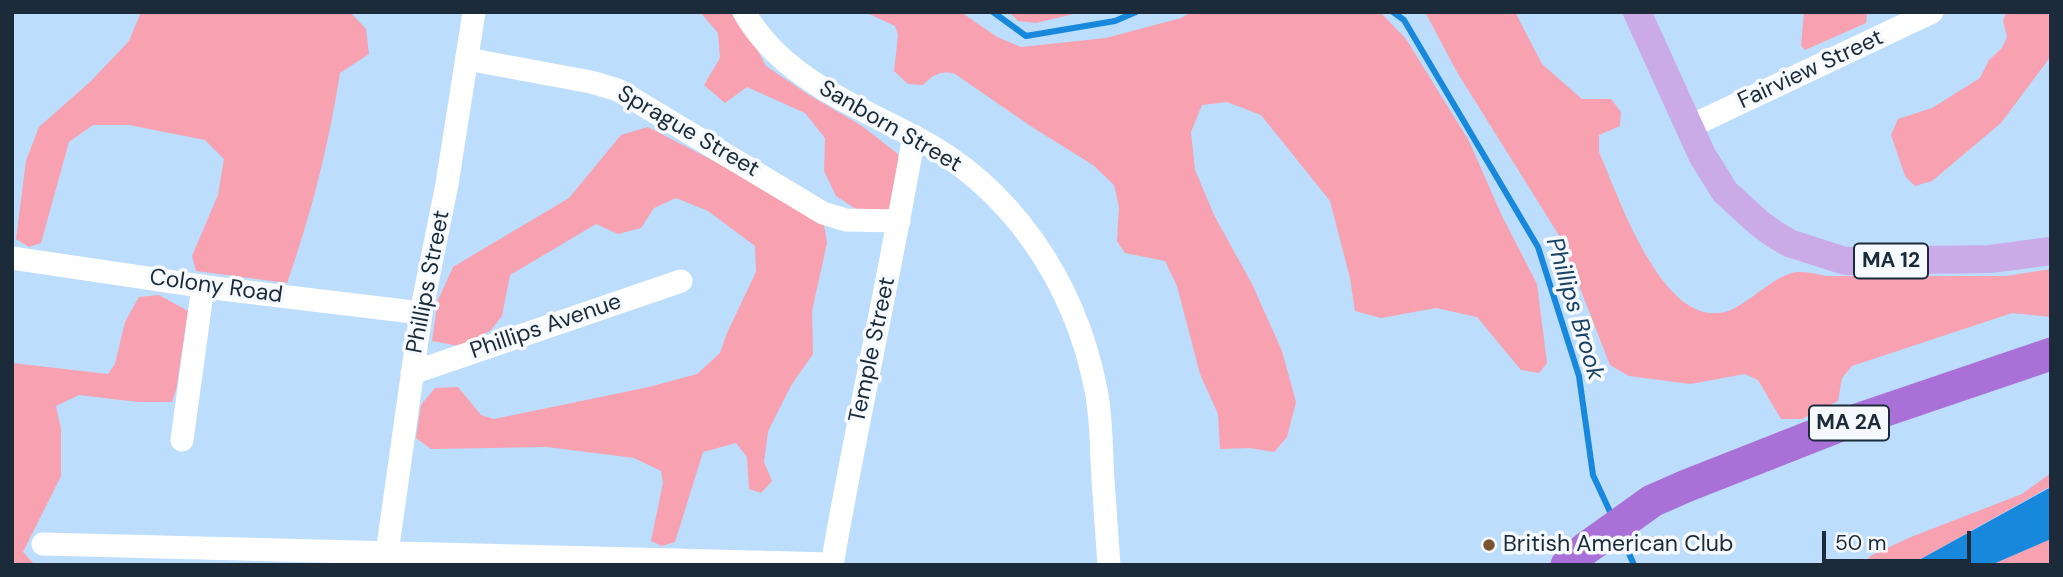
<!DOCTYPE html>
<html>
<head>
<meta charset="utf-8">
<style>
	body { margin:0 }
	#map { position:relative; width:2063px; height:577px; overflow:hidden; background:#bdddfc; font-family:"DM Sans",sans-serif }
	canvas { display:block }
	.frame { position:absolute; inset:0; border:14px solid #1b2b39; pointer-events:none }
	.scale { position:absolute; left:1822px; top:531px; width:149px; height:32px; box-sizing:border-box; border:4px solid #1b2b39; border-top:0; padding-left:9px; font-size:21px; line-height:24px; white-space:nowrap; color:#1b2b39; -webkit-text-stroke:5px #f6fafe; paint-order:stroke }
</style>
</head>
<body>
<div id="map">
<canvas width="2063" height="577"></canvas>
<div class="frame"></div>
<div class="scale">50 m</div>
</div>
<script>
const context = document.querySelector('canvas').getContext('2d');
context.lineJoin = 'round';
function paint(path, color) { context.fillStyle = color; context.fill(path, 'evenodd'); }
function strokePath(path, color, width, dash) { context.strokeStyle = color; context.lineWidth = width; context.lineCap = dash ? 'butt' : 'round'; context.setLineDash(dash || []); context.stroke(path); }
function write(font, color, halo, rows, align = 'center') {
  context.font = font + ' "DM Sans",sans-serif'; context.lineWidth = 7; context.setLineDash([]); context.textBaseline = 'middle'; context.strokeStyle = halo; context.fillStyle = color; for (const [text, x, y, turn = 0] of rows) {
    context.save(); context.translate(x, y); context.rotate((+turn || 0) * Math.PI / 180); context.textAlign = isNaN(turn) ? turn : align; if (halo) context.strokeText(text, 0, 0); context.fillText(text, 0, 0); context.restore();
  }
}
paint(new Path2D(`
	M141,12H350L366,29L369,54L340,73C329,144 311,215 287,283L196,271L192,256L218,195L224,159L205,140L129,125H93L69,142L41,243L29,247L16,239L26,161L39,127L91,81L129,41Z
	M700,12H737L766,66L809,95L862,126L898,154V177L888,212L859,211L836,196L824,171L825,138L805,113L747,87L725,103L704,85L720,58L718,33Z
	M865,12H961L997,37L1021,47L1106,38L1181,18L1192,12H1380L1406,39L1469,141L1502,216L1537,284L1547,363L1539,373L1521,370L1477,317L1436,308L1381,318L1355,311L1350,278L1330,201L1261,115L1227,102L1202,105L1191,132L1195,170L1215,217L1252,284L1282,351L1296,402L1287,437L1274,452L1249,448L1220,449L1218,414L1200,374L1177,286L1165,261L1125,253L1117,241L1119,207L1114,185L1093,165L1032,127L955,74C941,70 933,75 923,85L908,84L894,71L898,35L895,26Z
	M1009,12H1082L1036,23L1018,21Z
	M1425,12H1515L1542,64L1582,99H1611L1621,112L1620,126L1599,135V152C1619,197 1666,340 1733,309C1752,300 1779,272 1799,272C1808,272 1817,274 1826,276H2006L2051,269V317L2012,313L1852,366L1842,378L1838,401L1802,419H1781L1758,380L1745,374L1690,384L1629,376L1610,365L1560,237L1457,72Z
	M1804,12H1867L1866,23L1805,50L1801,46Z
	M2006,12H2051V56L2001,123L1932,181L1915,186L1905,176L1891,135L1898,119L1932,108L1980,78L1989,60L2002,48L2007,37L2003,21Z
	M648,127L783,197L824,225L827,243L812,311L813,354L792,384L768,431L764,462L772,481L761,493L749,489L747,457L736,443L703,452L675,542L662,546L651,541L663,483L661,471L634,458L547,447L431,449L416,438L421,405L435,388L458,387L481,415L494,419L649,387L697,374L720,353L727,333L756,272L755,246L708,211L676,198L654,208L641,228L618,234L596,224L510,275L502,316L490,331L459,346L432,341L438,300L453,267L569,198L621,135Z
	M159,295L188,311L176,390L172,402H138L79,395L56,406L61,429V476L23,552L35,565H12V363L108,374L115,364L125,322L139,297Z
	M2051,473V486L1910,565H1865L1870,556L1911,537L2022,494Z
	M2051,539V565H1991Z`), '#f7a1b1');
paint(new Path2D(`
	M2051,487V539L1991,565H1910Z`), '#1788db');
strokePath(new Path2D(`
	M993,12L1026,36L1115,21L1136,12
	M1393,12L1404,20L1538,247L1579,376L1593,475L1612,516
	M1621,535L1634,565`), '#1788db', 6);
strokePath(new Path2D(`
	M744,12C781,77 851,103 913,136C1011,186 1075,282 1096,390C1102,420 1101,450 1103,480C1105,508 1107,536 1109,565
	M467,59L591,82L618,90L823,213L846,220L899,221
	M1689,127L1932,12
	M12,258L214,288L421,313
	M412,373L681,281
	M182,440L203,286
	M43,544L832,564
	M387,553L421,313L447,184L474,12
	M832,565C857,421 889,279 914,136`), '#fff', 23);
strokePath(new Path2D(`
	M1637,12L1702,155L1725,192L1759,223L1774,234L1789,243L1845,261L1990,259L2051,251`), '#cbaae8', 28);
strokePath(new Path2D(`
	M1567,565L1585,549L1652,501L1686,486L1836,427L2051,354`), '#a971d8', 33);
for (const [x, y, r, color] of [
	[1489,545,7,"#79562f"]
]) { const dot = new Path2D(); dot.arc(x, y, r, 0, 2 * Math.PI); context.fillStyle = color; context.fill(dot); strokePath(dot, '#f6fafe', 2.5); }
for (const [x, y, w] of [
	[1891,261,74],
	[1849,423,80]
]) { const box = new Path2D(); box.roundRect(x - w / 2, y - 17.5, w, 35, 5); context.fillStyle = '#f6fafe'; context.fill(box); strokePath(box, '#1b2b39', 2); }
write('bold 21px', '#1b2b39', null, [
	["MA 12",1891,261],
	["MA 2A",1849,423]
]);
write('23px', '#1b2b39', '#f6fafe', [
	["Fairview Street",1811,70,-25],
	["Sanborn Street",890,127,30],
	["Sprague Street",688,132,30],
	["Phillips Street",429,282,-79],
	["Colony Road",216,287,8],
	["Phillips Avenue",546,327,-19],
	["Temple Street",873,350,-78]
]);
write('23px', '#1b2b39', '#f6fafe', [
	["British American Club",1503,545]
], 'left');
write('italic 24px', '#1a4264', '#f6fafe', [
	["Phillips Brook",1574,309,73]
]);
</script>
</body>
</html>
